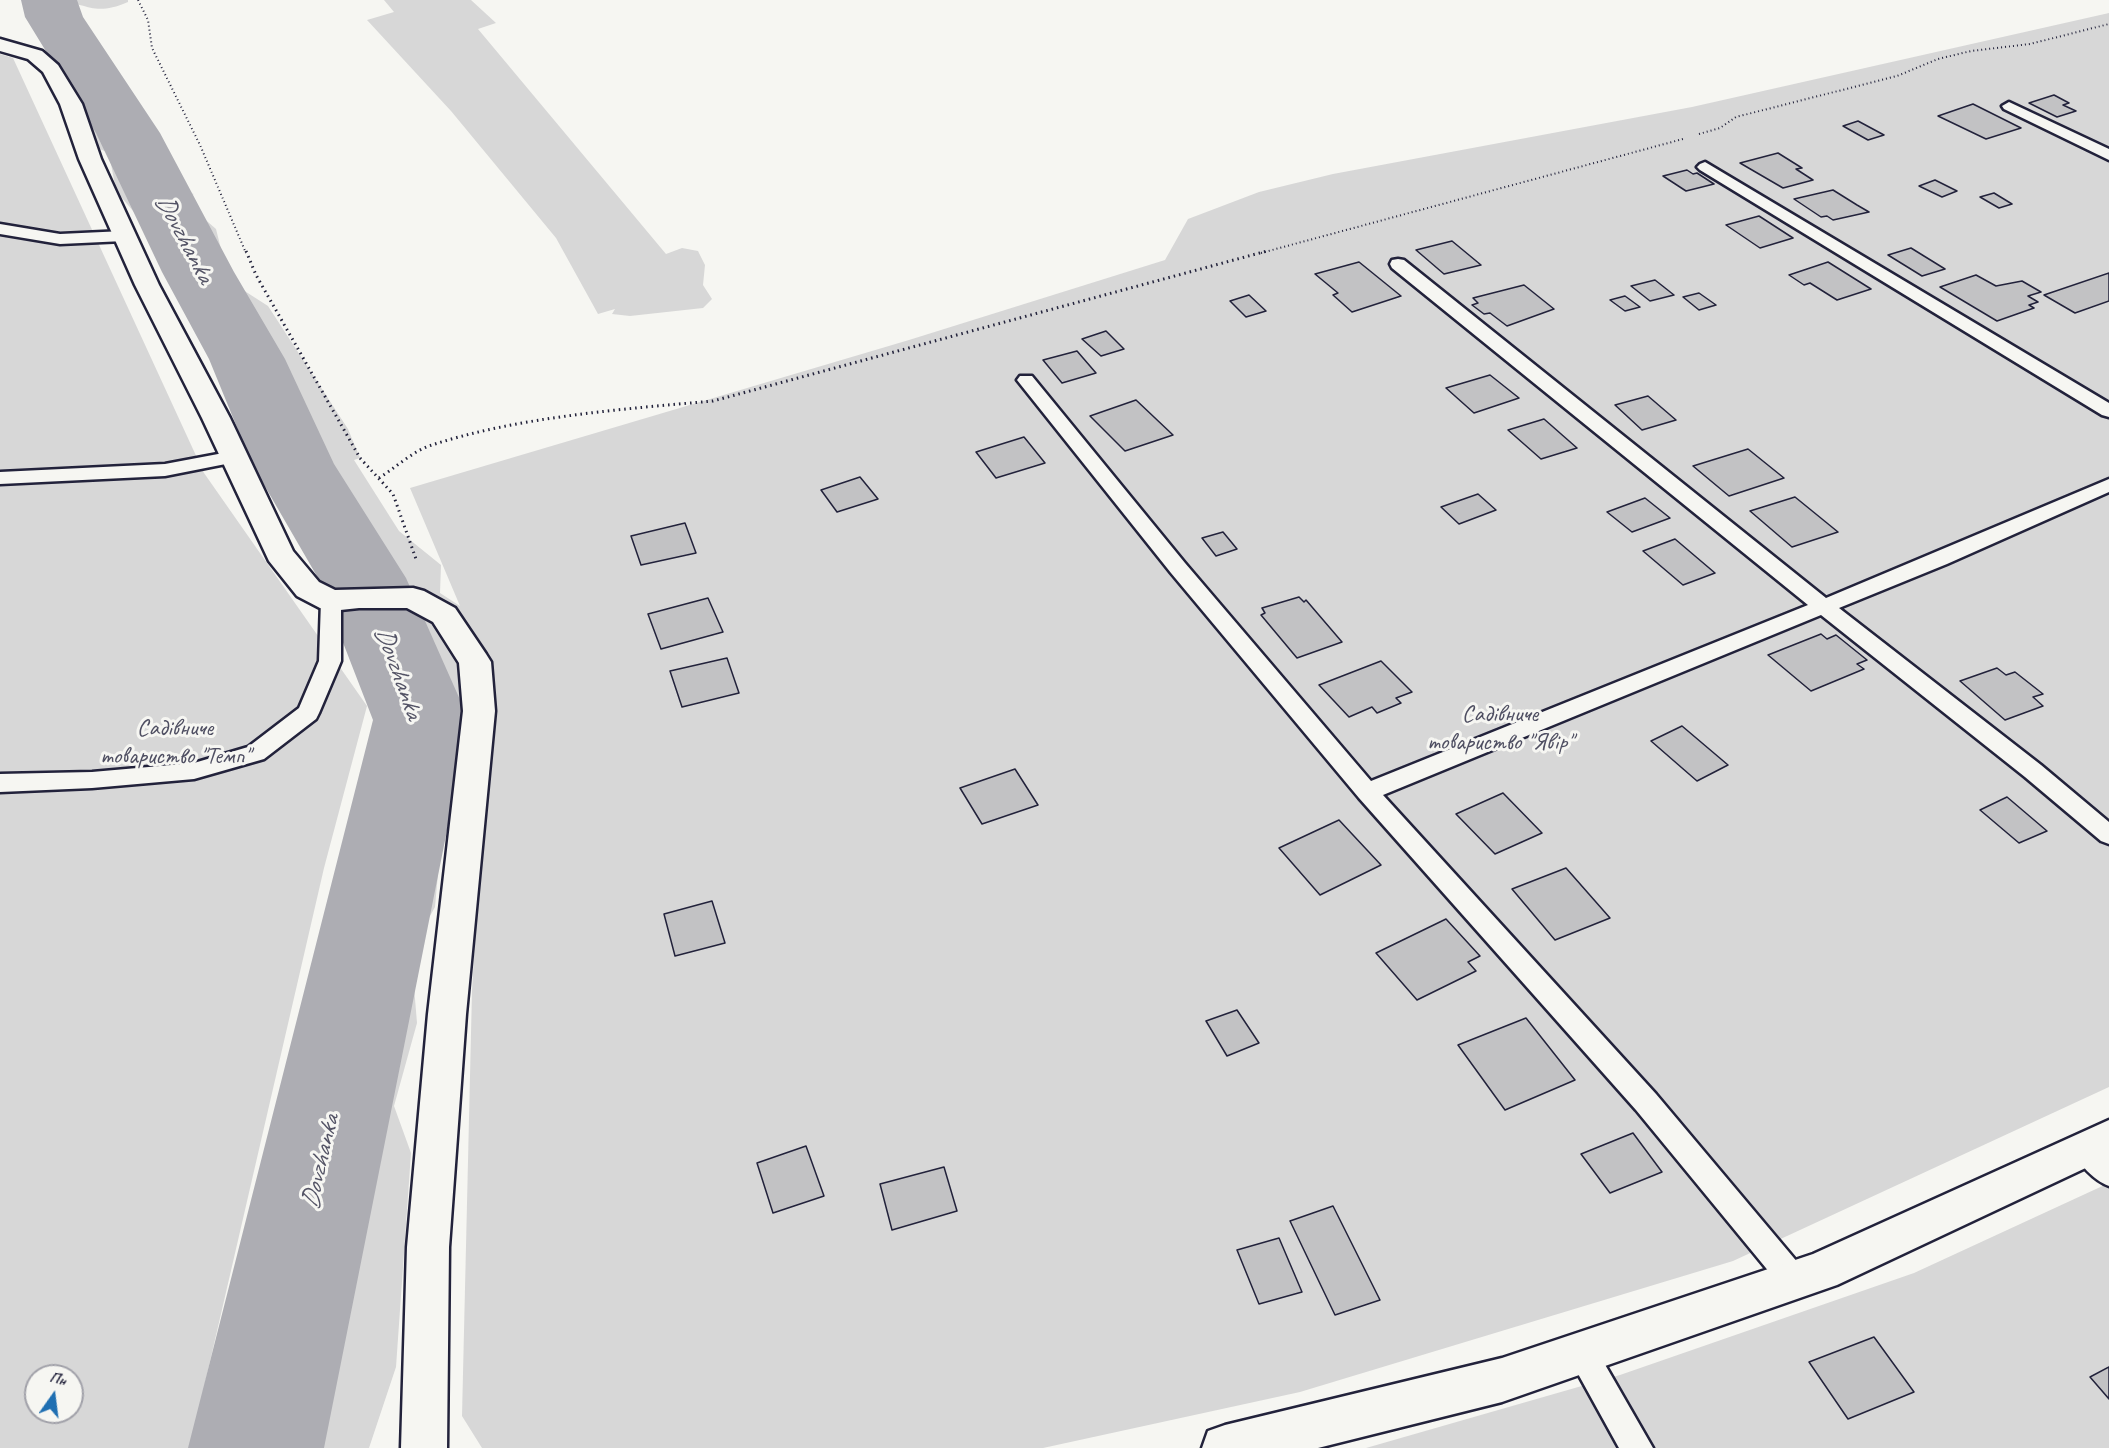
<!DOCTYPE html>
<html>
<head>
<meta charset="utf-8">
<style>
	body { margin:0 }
	#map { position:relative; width:2109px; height:1448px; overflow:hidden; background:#f6f6f2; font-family:Caveat,sans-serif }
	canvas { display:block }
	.north { position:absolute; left:24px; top:1364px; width:60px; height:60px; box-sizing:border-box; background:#f6f6f2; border:2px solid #a1a1a9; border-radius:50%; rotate:14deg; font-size:16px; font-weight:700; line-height:24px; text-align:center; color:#22223b }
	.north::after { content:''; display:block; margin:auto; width:21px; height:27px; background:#1f6fb2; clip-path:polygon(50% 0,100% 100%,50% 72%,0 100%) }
</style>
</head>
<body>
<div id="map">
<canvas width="2109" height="1448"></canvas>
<div class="north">Пн</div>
</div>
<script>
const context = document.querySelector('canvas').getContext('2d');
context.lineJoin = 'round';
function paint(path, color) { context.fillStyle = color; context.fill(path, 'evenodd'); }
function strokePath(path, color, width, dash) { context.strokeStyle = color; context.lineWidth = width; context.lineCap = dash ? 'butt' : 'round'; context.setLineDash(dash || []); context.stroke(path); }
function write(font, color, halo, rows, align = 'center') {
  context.font = font + ' Caveat,sans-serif'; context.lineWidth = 6; context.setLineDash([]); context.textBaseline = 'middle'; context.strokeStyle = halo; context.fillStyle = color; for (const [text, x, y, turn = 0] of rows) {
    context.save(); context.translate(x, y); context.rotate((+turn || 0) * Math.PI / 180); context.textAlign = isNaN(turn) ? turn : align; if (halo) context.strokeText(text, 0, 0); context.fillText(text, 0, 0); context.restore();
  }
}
paint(new Path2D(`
	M55,0H128V2C93,17 88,3 55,0Z
	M384,0H471L496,23L478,29L666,254L682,248L698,251L705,265L703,285L712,299L703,308L630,316L612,314L615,309L598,314L556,238L451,111L367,20L394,12Z
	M2109,13V1087L1733,1261L1300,1392L1043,1448H482L462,1416L472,991L486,744L461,738L416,795L440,851L435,907L411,950L417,1023L394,1106L411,1153L396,1367L369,1448H220L241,1399L271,1278L312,1088L308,1015L349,849L397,713L349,645L359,598L259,473L253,422L225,394L157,239L116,191L109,153L79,140L89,122V105C98,101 113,92 124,98C138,106 136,123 142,136C152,154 172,175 185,192L194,194L184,198L186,203L216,229L229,281L268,306L348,429L360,458L354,460L399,531L441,565L440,593L460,606L410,488L909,340L1165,260L1188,219L1259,192L1333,174L1692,107Z
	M0,54L13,58L204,473L367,706L324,868L190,1448H0ZM36,1376H72V1412H36Z
	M2109,1183V1448H1366L1620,1375L1914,1273Z`), '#d7d7d7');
paint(new Path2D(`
	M21,0H77L83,17L160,133L234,272L285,359L334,464L406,578L469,720L324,1448H188L373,720L318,578L252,464L209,359L162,272L96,133L25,17Z`), '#adadb3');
const building = new Path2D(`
	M2054,95L2069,103L2063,105L2076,111L2057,117L2029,103Z
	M1973,104L2021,128L1986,139L1938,116Z
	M1858,121L1884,135L1868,140L1843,126Z
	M1778,153L1802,168L1796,169L1813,180L1783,188L1740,163Z
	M1687,170L1693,174L1697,173L1714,184L1686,191L1663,176Z
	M1935,180L1957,191L1942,197L1919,186Z
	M1833,190L1857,205L1869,212L1833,220L1827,216L1821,217L1794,199Z
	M1994,193L2012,204L1999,208L1980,197Z
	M1759,216L1793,238L1760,248L1726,225Z
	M1452,241L1481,265L1444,274L1416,250Z
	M1911,248L1945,269L1922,276L1888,255Z
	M1359,262L1401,296L1352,312L1333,295L1338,293L1315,274Z
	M1828,262L1871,289L1837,300L1810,283L1804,285L1789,275Z
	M2109,273V301L2075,313L2044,295Z
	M1976,275L1996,286L2022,281L2041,292L2028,296L2038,302L2029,305L2034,308L1997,321L1940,287Z
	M1655,280L1674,295L1650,301L1631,286Z
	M1524,285L1554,309L1507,326L1490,313L1484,314L1472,305L1478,303L1473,298Z
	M1699,293L1716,305L1699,310L1683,297Z
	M1249,295L1266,311L1246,317L1230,301Z
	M1625,296L1640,307L1625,311L1610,300Z
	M1106,331L1124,349L1101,356L1082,339Z
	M1077,351L1096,373L1062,383L1043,360Z
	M1490,375L1519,398L1474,413L1446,388Z
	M1648,396L1676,420L1642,430L1615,405Z
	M1136,400L1173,435L1125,451L1090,416Z
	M1544,419L1577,448L1541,459L1508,430Z
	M1024,437L1045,463L996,478L976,452Z
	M1748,449L1784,478L1729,496L1693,466Z
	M860,477L878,499L837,512L821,490Z
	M1478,494L1496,510L1459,524L1441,507Z
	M1795,497L1838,532L1792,547L1750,511Z
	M1645,498L1670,518L1632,532L1607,512Z
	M685,523L696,553L641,565L631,536Z
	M1223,532L1237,549L1216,556L1202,538Z
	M1675,539L1715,573L1683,585L1643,551Z
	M1299,597L1304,602L1306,600L1342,642L1297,658L1261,615L1265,613L1262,608Z
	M708,598L723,632L661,649L648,614Z
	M1821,634L1827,639L1836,635L1867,660L1857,664L1864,669L1811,691L1768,655Z
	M727,658L739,693L682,707L670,671Z
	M1381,661L1412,692L1396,698L1401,703L1377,713L1372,707L1349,717L1319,685Z
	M1997,668L2006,675L2015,672L2043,694L2033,697L2043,706L2005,720L1960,681Z
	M1682,726L1728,765L1697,781L1651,741Z
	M1015,769L1038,805L982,824L960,788Z
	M1503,793L1542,833L1495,854L1456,814Z
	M2007,797L2047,831L2019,843L1980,810Z
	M1339,820L1381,865L1320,895L1279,848Z
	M1566,868L1610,918L1555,940L1512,889Z
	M712,901L725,943L675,956L664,914Z
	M1446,919L1480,956L1468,962L1476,971L1417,1000L1376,953Z
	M1237,1010L1259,1043L1227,1056L1206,1021Z
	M1526,1018L1575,1080L1505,1110L1458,1045Z
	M1633,1133L1662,1172L1610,1193L1581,1154Z
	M806,1146L824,1196L773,1213L757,1163Z
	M944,1167L957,1211L892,1230L880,1184Z
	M1333,1206L1380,1300L1335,1315L1290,1221Z
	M1279,1238L1302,1292L1259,1304L1237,1250Z
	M1874,1337L1914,1392L1848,1419L1809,1362Z
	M2109,1367V1399L2090,1377Z`);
paint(building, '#c2c2c4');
strokePath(building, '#22223b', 1.5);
const service = new Path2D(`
	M2009,102L2109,149V160L2004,109L2002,106Z
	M1705,162L2109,403V417L2102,415L1700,170L1697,167L1700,164Z
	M0,224L60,234L124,231L132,236L124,241L60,244L0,234Z
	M1398,259L1404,260L1826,598L2109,479V492L1947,564L1839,608L2041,765L2109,822V844L2101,841L2025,777L1821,615L1383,795L1656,1094L1804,1270L1809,1280L1804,1290L1794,1294L1784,1290L1636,1110L1359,798L1171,573L1017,380L1020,376H1032L1185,563L1371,781L1808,605L1392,268L1390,264L1392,260Z
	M234,451L241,453L244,457L241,461L165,476L0,484V472L165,464Z
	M331,594L338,596L341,601V661L319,713L316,719L264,759L194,779L92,788L0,792V774L92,772L194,763L248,747L299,708L319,661L321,601L324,596Z
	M2086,1137L2096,1140L2109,1154V1186C2093,1180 2079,1164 2072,1149L2076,1140Z
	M1581,1337L1592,1342L1653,1448H1619L1566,1352L1570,1342Z`);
const minor = new Path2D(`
	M0,39L42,51L58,65L82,104L101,159L159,285L230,418L293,551L319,582L335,590L413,588L424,591L455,608L486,654L491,662L495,711L466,1014L449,1247L447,1448H401L407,1247L428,1014L463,711L459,663L433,622L407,608H359L331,611L320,608L297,596L269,561L202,418L135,285L79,159L60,104L43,72L28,59L0,51Z
	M2109,1120V1157L1837,1285L1502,1402L1318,1448H1202L1208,1431L1225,1425L1502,1358L1813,1254Z`);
strokePath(service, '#22223b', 5);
strokePath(minor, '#22223b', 5);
strokePath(new Path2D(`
	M138,0L148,20L152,48L200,145L246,253
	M1699,134L1720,128L1736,117L1897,76L1938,59L1971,51L2030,44L2109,24
	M1261,253L1683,139`), '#22223b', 2, [1, 3]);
strokePath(new Path2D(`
	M246,251L256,275L360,458L393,494L416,559
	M379,478C395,468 412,452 429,446C515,417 623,409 713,401L1267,251`), '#22223b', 3, [1.5, 4]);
paint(service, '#f6f6f2');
paint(minor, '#f6f6f2');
write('24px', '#4f4f62', '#f6f6f2', [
	["Садівниче",1500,715],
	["товариство \"Явір\"",1500,743],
	["Садівниче",175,729],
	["товариство \"Темп\"",175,757]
]);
write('italic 26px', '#535365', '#f6f6f2', [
	["Dovzhanka",184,239,62],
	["Dovzhanka",398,673,70],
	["Dovzhanka",321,1162,-77]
]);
</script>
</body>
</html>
